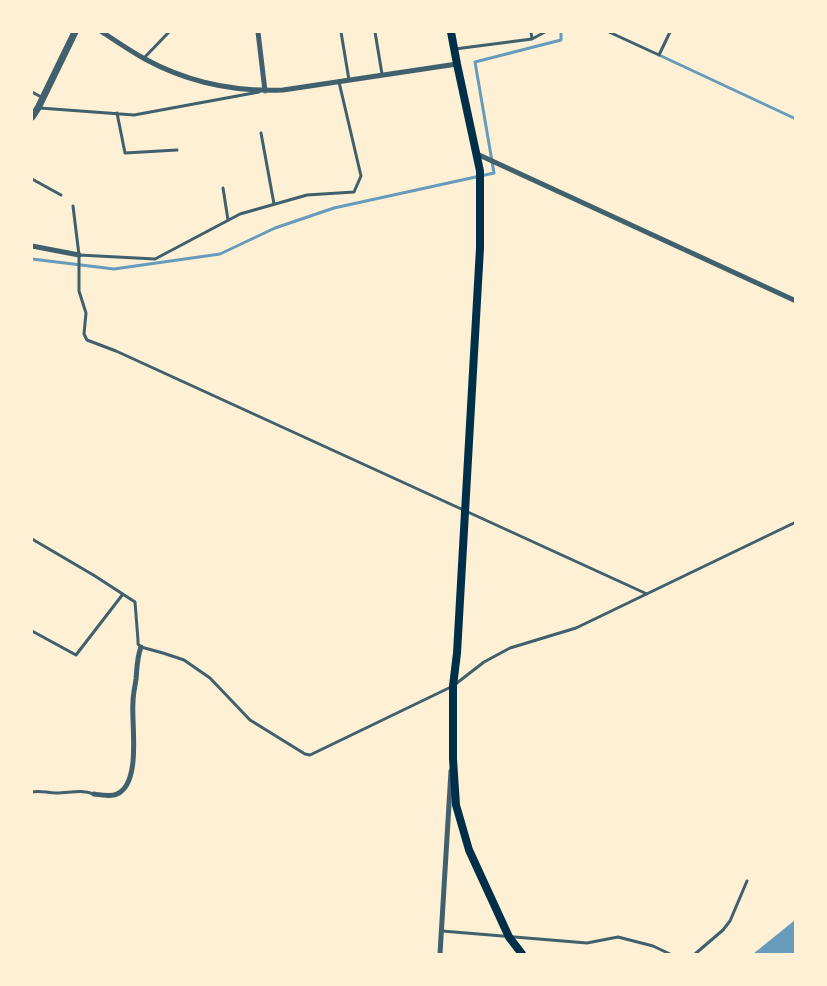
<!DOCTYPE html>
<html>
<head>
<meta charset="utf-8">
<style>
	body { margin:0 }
	#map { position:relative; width:827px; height:986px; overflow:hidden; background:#fdf0d5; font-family:Karla,sans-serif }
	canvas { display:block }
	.frame { position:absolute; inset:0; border:33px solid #fdf0d5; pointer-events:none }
</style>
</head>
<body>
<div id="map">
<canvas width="827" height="986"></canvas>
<div class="frame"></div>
</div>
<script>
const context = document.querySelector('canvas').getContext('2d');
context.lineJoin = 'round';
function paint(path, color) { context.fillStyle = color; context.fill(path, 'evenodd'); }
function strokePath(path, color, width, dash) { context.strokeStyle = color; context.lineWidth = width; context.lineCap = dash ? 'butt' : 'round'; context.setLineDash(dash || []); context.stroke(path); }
paint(new Path2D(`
	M795,920V954H753Z`), '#669bbc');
strokePath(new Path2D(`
	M659,55L796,119
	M32,259L114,269L220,254L275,228L334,208L494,173L475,62L561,40V32`), '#669bbc', 3);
strokePath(new Path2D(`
	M341,32L349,80
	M375,32L382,74
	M609,32L659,55L670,32
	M532,39L545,32
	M455,49L532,39L531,32
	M144,58L169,32
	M32,92L43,98
	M40,108L134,115L259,92
	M117,113L125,153L177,150
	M261,133L274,204
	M32,179L61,195
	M223,188L228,220
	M73,206L79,255V291L86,313L84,334L87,340L116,351L647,594
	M79,255L155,259L240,214L307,195L354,192L361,176L339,82
	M32,539L95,576L135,602L138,640V644L141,647L163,653L184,660L210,678L250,720L305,754L310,755L453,686L484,662L510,648L576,628L796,522
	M32,631L76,655L123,594
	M32,792C40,790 47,793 56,793C70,793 80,789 94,794
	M442,931L587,943L618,937L653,946L670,954
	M695,954L723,930L730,921L747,881`), '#3f606c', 3);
strokePath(new Path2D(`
	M102,32C116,41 130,51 145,59C187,82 235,92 283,90L457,64
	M258,32L265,91
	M477,154L796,301
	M32,246L79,255
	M94,794C101,795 111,797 117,794C142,783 131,723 133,702C133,694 135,687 136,679C137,669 137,657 141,647
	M440,954L451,771`), '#3f606c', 5);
strokePath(new Path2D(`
	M32,117L38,108L75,32`), '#3f606c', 7);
strokePath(new Path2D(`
	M451,32L457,64L480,171V248L457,653L453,686V759L456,805L469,850L509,937L522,954`), '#003049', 8);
</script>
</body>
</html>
